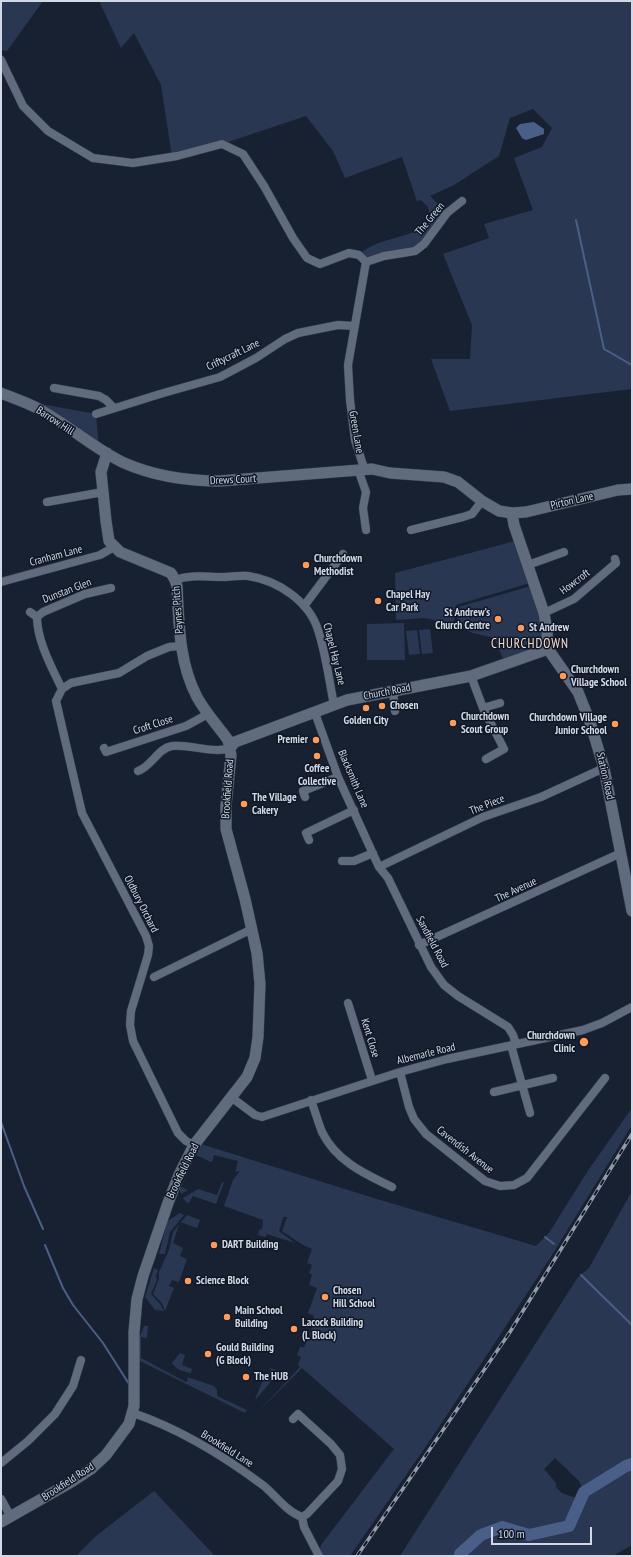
<!DOCTYPE html>
<html>
<head>
<meta charset="utf-8">
<style>
	body { margin:0 }
	#map { position:relative; width:633px; height:1557px; overflow:hidden; background:#182131; font-family:"PT Sans Narrow",sans-serif }
	canvas { display:block }
	.frame { position:absolute; inset:0; border:2px solid #d2d9e4; pointer-events:none }
	.scale { position:absolute; left:491px; top:1527px; width:101px; height:18px; box-sizing:border-box; border:2px solid #d2d9e4; border-top:0; padding-left:5px; font-size:12px; line-height:14px; white-space:nowrap; color:#d2d9e4; -webkit-text-stroke:3px #0f1727; paint-order:stroke }
</style>
</head>
<body>
<div id="map">
<canvas width="633" height="1557"></canvas>
<div class="frame"></div>
<div class="scale">100 m</div>
</div>
<script>
const context = document.querySelector('canvas').getContext('2d');
context.lineJoin = 'round';
function paint(path, color) { context.fillStyle = color; context.fill(path, 'evenodd'); }
function strokePath(path, color, width, dash) { context.strokeStyle = color; context.lineWidth = width; context.lineCap = dash ? 'butt' : 'round'; context.setLineDash(dash || []); context.stroke(path); }
function write(font, color, halo, rows, align = 'center') {
  context.font = font + ' "PT Sans Narrow",sans-serif'; context.lineWidth = 3; context.setLineDash([]); context.textBaseline = 'middle'; context.strokeStyle = halo; context.fillStyle = color; for (const [text, x, y, turn = 0] of rows) {
    context.save(); context.translate(x, y); context.rotate((+turn || 0) * Math.PI / 180); context.textAlign = isNaN(turn) ? turn : align; if (halo) context.strokeText(text, 0, 0); context.fillText(text, 0, 0); context.restore();
  }
}
paint(new Path2D(`
	M1,1H43L7,51L1,50Z
	M99,1H632V389L450,411L431,359H470L472,325L443,254L489,238L484,224L533,210L514,158L542,147L552,128L533,109L510,118L499,156L454,185L430,196L447,213L424,244L366,262L359,255C379,235 412,241 431,220L428,207L421,200L417,201L402,157L345,178L333,151L306,116L222,144L172,157L161,85L134,33L121,48Z
	M41,404L96,414L99,449Z
	M519,540L530,583L456,605L454,624L424,618L396,620L395,573Z
	M531,586L542,629L541,641L530,650L504,661L494,638L473,633L457,626L458,607Z
	M404,623L405,660H367V624Z
	M430,629L433,653L422,654L419,630Z
	M417,630L420,654L409,655L406,631Z
	M632,1108V1125L552,1255L498,1338L431,1439L350,1556H318L321,1545L394,1449L302,1368L256,1414L300,1367L298,1365L301,1357L297,1355L300,1347H304L310,1336L314,1316L308,1313L317,1288L309,1285L312,1275L309,1273L312,1265L307,1263L312,1249L303,1245L282,1231L287,1217H284L283,1218L279,1231L295,1243L267,1234L265,1237L258,1235L259,1230L262,1229L263,1220L224,1206L233,1180L240,1171L235,1172L238,1161L214,1155L212,1162H211L196,1155L181,1187L188,1190L181,1194L179,1189L184,1173L201,1144L377,1199L536,1246L549,1233L589,1169Z
	M222,1182H224L216,1204L193,1196L188,1204L183,1198L198,1189L217,1195Z
	M632,1191V1545L613,1556H400L578,1277L589,1268ZM555,1458L579,1481L584,1492L581,1500L562,1493L556,1487V1483L544,1469Z
	M180,1213L184,1215L170,1232L165,1254H159L167,1223L169,1220Z
	M187,1215L200,1220L197,1228L180,1222L173,1243L183,1248L180,1256L187,1259L179,1282L172,1280L169,1286L174,1288L165,1311L162,1303L153,1294L159,1279V1272L169,1250L173,1232Z
	M154,1268L157,1269L158,1272L156,1275L157,1280L151,1294L160,1304L164,1311L155,1310L145,1297Z
	M144,1326H148L147,1338L141,1337V1358L186,1382L188,1380L187,1377L214,1386L217,1390V1396L247,1410L245,1413L140,1361L139,1339Z
	M180,1353L185,1355L182,1365L192,1369L191,1373C183,1372 175,1369 172,1363Z
	M267,1367L280,1371L258,1397L255,1399L263,1380L266,1381L271,1369Z
	M154,1491L215,1556H76L96,1536Z`), '#293753');
paint(new Path2D(`
	M534,122L544,129V134L526,140L522,138L516,128L520,124Z`), '#4a5f88');
strokePath(new Path2D(`
	M576,220L604,349L632,365
	M1,1122L24,1186L43,1229
	M545,1237L554,1244
	M45,1245L63,1288L73,1305L103,1343L129,1384
	M581,1275L632,1325`), '#4a5f88', 2);
strokePath(new Path2D(`
	M460,1556V1554L481,1535L502,1527L529,1535L569,1526L584,1492L626,1466L632,1464`), '#4a5f88', 12);
const street = new Path2D(`
	M1,60L23,106L48,131L93,158L133,163L177,156L222,144L243,154L264,186L293,238L307,258L320,264L349,253L359,255L366,262
	M366,262L384,256L415,251L424,244L447,213L462,201
	M54,388L99,396L106,400L114,408
	M96,414L160,394L220,377L256,358L285,339L298,333L338,325L355,326
	M47,502L103,492
	M366,530L363,508L366,492L360,475L364,468L355,440L350,400L348,365L366,262
	M411,530L463,517L472,514L482,501
	M528,565L564,552
	M175,580C191,574 208,577 224,577C232,577 241,575 248,576C277,580 309,601 318,630C326,654 329,680 334,705
	M1,582L100,555L114,547
	M304,606L343,554
	M30,612L37,617C37,641 52,668 62,689
	M544,613L574,599L616,563L615,559
	M37,617L43,612L85,594L111,588
	M180,646L169,647L147,656L119,673L71,683L62,689L56,701L82,813L146,936L149,946L148,955L131,1011L130,1025L133,1041L178,1133L186,1141L194,1145
	M471,676L483,708L504,749L486,759
	M393,690L395,711
	M483,708L500,703
	M315,713L338,777L379,867L388,878L431,967L444,985L458,996L508,1027L513,1035L516,1044
	M104,748L106,752L186,726L208,714
	M138,771C151,767 158,748 172,746C190,744 214,754 230,748
	M305,797L303,791L338,777
	M309,840L306,833L354,810
	M342,861H354L373,853
	M379,867L483,817L541,797L604,768
	M419,945L621,853
	M154,977L252,929
	M348,1003L372,1080
	M511,1045L530,1113
	M400,1072L409,1107L414,1119L426,1134L485,1181L500,1186L514,1185L527,1178L605,1078
	M494,1092L553,1078
	M231,1097L255,1115L262,1117L400,1072L447,1059L583,1030L602,1023L632,1007
	M311,1100C315,1111 318,1122 322,1132C336,1161 365,1174 392,1187
	M133,1413C180,1429 224,1456 264,1486C276,1496 287,1512 302,1517L307,1514L338,1481L342,1469L340,1455L331,1444L298,1414L293,1419
	M1,1463L28,1441L55,1414L73,1386L81,1360
	M1,1499L11,1517
	M302,1517L304,1527L319,1556`);
const secondary = new Path2D(`
	M1,393C13,398 26,402 37,408C67,424 92,447 122,462C153,476 186,481 220,481L372,469L390,473L444,477L458,482L482,501L499,511L512,513L526,512L618,490L632,489
	M512,513L514,525L544,613L547,631L548,649L578,692L590,722L604,768L632,911
	M230,748L235,742L347,700L471,676L548,649
	M1,1522L73,1481L91,1469L106,1455L129,1424L134,1406V1332L137,1299L143,1276L168,1203L179,1175L194,1145L247,1077L255,1058L258,1037L260,984L257,953L245,899L226,829V806L231,755L228,740C218,726 205,712 197,697C179,663 179,624 177,586L175,580L171,573L120,552L109,541L106,521L101,472L107,453`);
strokePath(street, '#353c49', 9);
strokePath(secondary, '#353c49', 12);
strokePath(street, '#606b7e', 8);
strokePath(secondary, '#606b7e', 11);
const rail = new Path2D(`
	M357,1556L510,1332L632,1134`);
strokePath(rail, '#949ba8', 3.5);
strokePath(rail, '#0f1727', 2, [6]);
for (const [x, y, r, color] of [
	[306,565,4,"#fe9b59"],
	[378,601,4,"#fe9b59"],
	[498,619,4,"#fe9b59"],
	[521,628,4,"#fe9b59"],
	[563,676,4,"#fe9b59"],
	[382,706,4,"#fe9b59"],
	[366,708,4,"#fe9b59"],
	[453,723,4,"#fe9b59"],
	[615,724,4,"#fe9b59"],
	[316,740,4,"#fe9b59"],
	[317,756,4,"#fe9b59"],
	[244,804,4,"#fe9b59"],
	[584,1042,5,"#fe9b59"],
	[214,1245,4,"#fe9b59"],
	[188,1281,4,"#fe9b59"],
	[325,1297,4,"#fe9b59"],
	[227,1317,4,"#fe9b59"],
	[294,1329,4,"#fe9b59"],
	[208,1354,4,"#fe9b59"],
	[246,1377,4,"#fe9b59"]
]) { const dot = new Path2D(); dot.arc(x, y, r, 0, 2 * Math.PI); context.fillStyle = color; context.fill(dot); strokePath(dot, '#0f1727', 1.5); }
write('11px', '#d2d9e4', '#0f1727', [
	["The Green",430,219,-50],
	["Criftycraft Lane",233,355,-26],
	["Barrow Hill",55,421,33],
	["Green Lane",356,432,80],
	["Drews Court",233,480,-3],
	["Pirton Lane",572,501,-13],
	["Cranham Lane",56,556,-15],
	["Howcroft",575,582,-37],
	["Dunstan Glen",67,591,-21],
	["Paynes Pitch",178,610,-94],
	["Chapel Hay Lane",334,654,76],
	["Church Road",387,692,-11],
	["Croft Close",153,725,-18],
	["Station Road",605,776,77],
	["Blacksmith Lane",353,779,67],
	["Brookfield Road",228,789,-86],
	["The Piece",487,805,-22],
	["The Avenue",516,890,-25],
	["Oldbury Orchard",141,904,63],
	["Sandfield Road",432,942,62],
	["Kent Close",370,1038,73],
	["Albemarle Road",426,1054,-14],
	["Cavendish Avenue",465,1150,38],
	["Brookfield Road",183,1171,-64],
	["Brookfield Lane",227,1449,32],
	["Brookfield Road",68,1482,-33]
]);
write('bold 11px', '#d2d9e4', '#0f1727', [
	["Churchdown",314,559],
	["Methodist",314,572],
	["Chapel Hay",386,595],
	["Car Park",386,608],
	["St Andrew's",490,613,"right"],
	["Church Centre",490,626,"right"],
	["St Andrew",529,628],
	["Churchdown",571,670],
	["Village School",571,683],
	["Chosen",390,706],
	["Churchdown",461,717],
	["Scout Group",461,730],
	["Churchdown Village",607,718,"right"],
	["Junior School",607,731,"right"],
	["Golden City",366,721,"center"],
	["Premier",308,740,"right"],
	["Coffee",317,769,"center"],
	["Collective",317,782,"center"],
	["The Village",252,798],
	["Cakery",252,811],
	["Churchdown",575,1036,"right"],
	["Clinic",575,1049,"right"],
	["DART Building",222,1245],
	["Science Block",196,1281],
	["Chosen",333,1291],
	["Hill School",333,1304],
	["Main School",235,1311],
	["Building",235,1324],
	["Lacock Building",302,1323],
	["(L Block)",302,1336],
	["Gould Building",216,1348],
	["(G Block)",216,1361],
	["The HUB",254,1377]
], 'left');
context.letterSpacing = '1px';
write('13px', '#faddcc', '#0f1727', [
	["CHURCHDOWN",530,644]
]);
context.letterSpacing = '0px';
</script>
</body>
</html>
